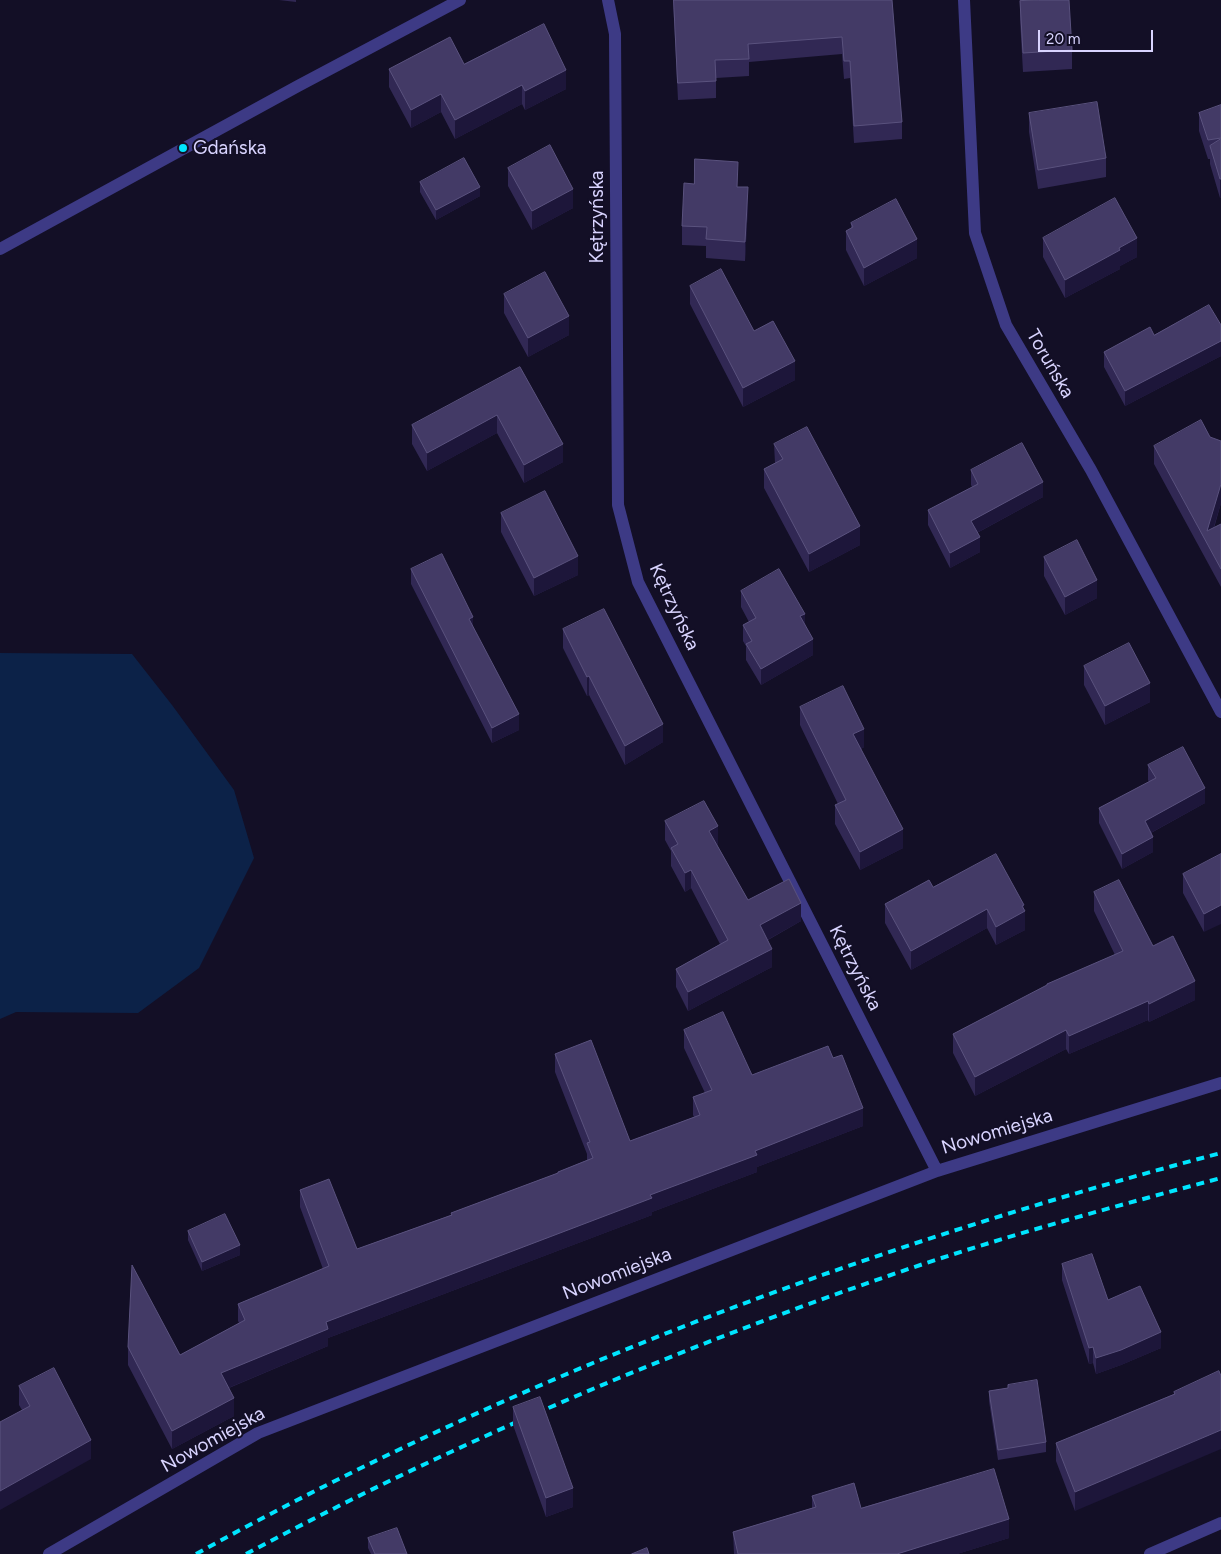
<!DOCTYPE html>
<html>
<head>
<meta charset="utf-8">
<style>
	body { margin:0 }
	#map { position:relative; width:1221px; height:1554px; overflow:hidden; background:#130f26; font-family:Figtree,sans-serif }
	canvas { display:block }
	.scale { position:absolute; left:1038px; top:30px; width:115px; height:22px; box-sizing:border-box; border:2px solid #d9d4ff; border-top:0; padding-left:6px; font-size:15px; line-height:18px; white-space:nowrap; color:#d9d4ff; -webkit-text-stroke:4px #130f26; paint-order:stroke }
</style>
</head>
<body>
<div id="map">
<canvas width="1221" height="1554"></canvas>
<div class="scale">20 m</div>
</div>
<script>
const context = document.querySelector('canvas').getContext('2d');
context.lineJoin = 'round';
function paint(path, color) { context.fillStyle = color; context.fill(path, 'evenodd'); }
function strokePath(path, color, width, dash) { context.strokeStyle = color; context.lineWidth = width; context.lineCap = dash ? 'butt' : 'round'; context.setLineDash(dash || []); context.stroke(path); }
function write(font, color, halo, rows, align = 'center') {
  context.font = font + ' Figtree,sans-serif'; context.lineWidth = 4; context.setLineDash([]); context.textBaseline = 'middle'; context.strokeStyle = halo; context.fillStyle = color; for (const [text, x, y, turn = 0] of rows) {
    context.save(); context.translate(x, y); context.rotate((+turn || 0) * Math.PI / 180); context.textAlign = isNaN(turn) ? turn : align; if (halo) context.strokeText(text, 0, 0); context.fillText(text, 0, 0); context.restore();
  }
}
paint(new Path2D(`
	M0,653L132,654L172,705L234,790L254,858L199,968L138,1013L16,1012L0,1019Z`), '#0c2248');
strokePath(new Path2D(`
	M608,0L615,34L618,505L638,582L937,1171
	M964,0L975,233L1006,325L1091,470L1221,712
	M0,249L298,86L460,0
	M49,1554L258,1433L937,1171L1221,1083`), '#3d3a85', 12);
strokePath(new Path2D(`
	M1150,1554L1221,1523`), '#3d3a85', 12);
strokePath(new Path2D(`
	M196,1554C520,1375 864,1247 1221,1153
	M246,1554C314,1518 383,1483 453,1451C595,1385 740,1327 888,1276C997,1238 1109,1208 1221,1178`), '#00e5ff', 4, [8, 6]);
paint(new Path2D(`
	M279,0H296V2Z
	M673,0H892L902,122V139L854,143L850,78L844,79L842,54L749,62V76L716,78V98L678,100Z
	M1020,1L1072,50V69L1023,72L1020,20Z
	M464,64L566,89L525,110L522,104L455,139L441,112L411,128L389,87V69Z
	M1221,105V198H1220L1210,164V159H1208L1199,131V113Z
	M1029,113L1106,158V177L1038,189L1029,132Z
	M508,168L573,208L532,230L508,186Z
	M420,182L480,196L436,220L420,192Z
	M694,184L738,187L748,206L745,261L706,258V246L682,245V226Z
	M851,223L917,258L864,286L846,250V231L851,229Z
	M1043,238L1137,257L1120,266V269L1065,298L1043,257Z
	M690,286L754,331L795,380L743,407L690,304Z
	M504,294L569,335L528,357L504,313Z
	M1221,325V356L1125,406L1104,367V352L1154,335Z
	M520,367L563,462L524,483L497,433L427,471L412,444V425Z
	M774,444L860,545L809,572L764,488V469L775,463Z
	M1154,446L1221,503L1214,528L1221,524V587L1154,464Z
	M971,470L1043,497L977,533L980,552L950,568L928,525V510L972,487L971,485Z
	M501,513L578,575L534,596L501,532Z
	M1044,557L1097,598L1065,615L1044,576Z
	M411,569L473,627L519,730L492,743L411,584Z
	M741,591L805,624L813,655L761,685L746,660V646L743,641V625L749,622L741,607Z
	M563,629L663,742L625,765L589,695L587,696L563,648Z
	M1084,666L1150,702L1105,725L1084,685Z
	M800,707L864,747L861,749L903,848L860,870L835,824V805L838,804L800,725Z
	M1148,765L1205,803L1151,833L1153,852L1122,869L1099,823V808L1149,782L1148,780Z
	M665,821L718,845H717L748,900L801,921L768,940L772,967L688,1011L676,987V969L720,944L691,888L685,892L671,866V851L665,840Z
	M1221,854L1204,932L1183,893V874Z
	M933,887L1024,909L1025,930L996,945L987,928L911,970L885,923V904Z
	M1094,892L1153,946L1195,1000L1149,1022L1148,1020L1069,1054L1066,1049L975,1096L953,1053V1034L1047,986V984L1115,955L1094,911Z
	M684,1030L752,1075L833,1058L863,1126L757,1167V1172L652,1212V1215L328,1338V1346L229,1388L234,1416L172,1449L128,1365V1347L180,1355L239,1323L238,1321V1304L323,1269L300,1207V1190L357,1249L451,1215V1213L558,1173V1172L587,1160V1154L555,1072V1054L630,1141L694,1117L693,1115V1097L705,1093L684,1048Z
	M188,1231L240,1255L202,1271L188,1240Z
	M1062,1264L1108,1300L1161,1348L1121,1365L1096,1374L1093,1363L1089,1364L1062,1280Z
	M1219,1371L1075,1511L1056,1461V1443L1174,1394V1392Z
	M19,1386L91,1459L22,1410L19,1405Z
	M1008,1388L1046,1442V1452L998,1460L989,1401V1391Z
	M513,1407L573,1507L546,1517L513,1425Z
	M812,1496L861,1508L1009,1538L957,1554H734L733,1532L812,1508Z
	M368,1538L407,1554H371L368,1548Z`), '#312854');
paint(new Path2D(`
	M566,70V89L525,110V91Z
	M522,85V104L455,139V120Z
	M441,94V112L411,128V110Z
	M1220,179H1221V198H1220Z
	M480,187V196L436,220V210Z
	M748,187V206L745,261V242Z
	M573,189V208L532,230V211Z
	M1137,238V257L1120,266V269L1065,298V280Z
	M917,239V258L864,286V268Z
	M569,316V335L528,357V338Z
	M1221,341V356L1125,406V391Z
	M795,361V380L743,407V388Z
	M497,415V433L427,471V453Z
	M563,444V462L524,483V465Z
	M1043,482V497L971,536V521Z
	M1221,484V503L1208,546L1207,531Z
	M860,526V545L809,572V554Z
	M980,537V552L950,568V553Z
	M578,556V575L534,596V578Z
	M1097,580V598L1065,615V597Z
	M805,614V629L800,616Z
	M473,617V632L469,619Z
	M813,639V655L761,685V669Z
	M589,676V695L587,696V677Z
	M1150,683V702L1105,725V706Z
	M519,714V730L492,743V728Z
	M663,724V742L625,765V746Z
	M864,729V747L853,753V734Z
	M1205,788V803L1145,836V821Z
	M718,826V845L709,849V831Z
	M903,829V848L860,870V852Z
	M1153,837V852L1122,869V854Z
	M691,870V888L685,892V873Z
	M801,903V921L760,944V925Z
	M1024,905V912L1025,911V930L996,945V927Z
	M1221,905V924L1204,932V914Z
	M987,909V928L911,970V951Z
	M772,949V967L688,1011V992Z
	M1195,981V1000L1149,1022V1004Z
	M1148,1001V1020L1069,1054V1036Z
	M1066,1030V1049L975,1096V1077Z
	M863,1108V1126L757,1167V1172L652,1212V1215L328,1338V1346L221,1391V1373L326,1322L650,1195L755,1151Z
	M240,1245V1255L202,1271V1262Z
	M1161,1332V1348L1121,1365L1096,1374V1358Z
	M1093,1347V1363L1089,1364V1348Z
	M234,1398V1416L172,1449V1431Z
	M1221,1430V1449L1075,1511V1492Z
	M91,1440V1459L0,1510V1491Z
	M573,1488V1507L546,1517V1498Z
	M1009,1519V1538L957,1554H897Z`), '#1d163a');
const building = new Path2D(`
	M674,0H892L902,122L854,126L850,61H844L842,37L748,44L749,59L715,60L716,81L678,83Z
	M1039,0H1069L1072,50L1023,53L1020,1Z
	M544,24L566,70L525,91L522,85L455,120L441,94L411,110L389,69L450,37L464,64Z
	M1097,102L1106,158L1038,170L1029,113Z
	M1221,105V138L1208,140L1199,113Z
	M1221,139V179H1220L1210,146Z
	M550,145L573,189L532,211L508,168Z
	M464,158L480,187L436,210L420,182Z
	M695,159L738,162L737,187H748L745,242L706,239L707,227L682,226L684,183L694,184Z
	M1115,198L1137,238L1119,248L1120,250L1065,280L1043,238Z
	M896,199L917,239L864,268L846,231L853,227L851,223Z
	M721,269L754,331L773,321L795,361L743,388L690,286Z
	M545,272L569,316L528,338L504,294Z
	M1209,305L1221,325V341L1125,391L1104,352L1150,327L1154,335Z
	M520,367L563,444L524,465L497,415L427,453L412,425Z
	M1201,420L1210,437L1221,441V484L1207,531L1221,524V569L1154,446Z
	M807,427L860,526L809,554L764,469L783,459L774,444Z
	M1022,443L1043,482L971,521L980,537L950,553L928,510L978,484L971,470Z
	M545,491L578,556L534,578L501,513Z
	M1077,540L1097,580L1065,597L1044,557Z
	M442,554L473,617L469,619L519,714L492,728L411,569Z
	M779,569L805,614L800,616L813,639L761,669L746,644L752,641L743,625L756,618L741,591Z
	M604,609L663,724L625,746L589,676L587,677L563,629Z
	M1129,643L1150,683L1105,706L1084,666Z
	M843,686L864,729L853,734L903,829L860,852L835,805L846,800L800,707Z
	M1183,747L1205,788L1145,821L1153,837L1122,854L1099,808L1156,778L1148,765Z
	M704,801L718,826L709,831L748,900L789,879L801,903L760,925L772,949L688,992L676,969L728,940L691,870L685,873L671,848L678,844L665,821Z
	M996,854L1024,905L1022,906L1025,911L996,927L987,909L911,951L885,904L929,880L933,887Z
	M1221,854V905L1204,914L1183,874Z
	M1119,880L1153,946L1173,936L1195,981L1149,1004L1148,1001L1069,1036L1066,1030L975,1077L953,1034L1047,985V984L1123,951L1094,892Z
	M723,1012L752,1075L828,1046L833,1058L842,1055L863,1108L755,1151L757,1155L650,1195L652,1198L326,1322L328,1329L221,1373L234,1398L172,1431L128,1347L132,1265L180,1355L245,1320L238,1304L329,1266L300,1190L329,1179L357,1249L452,1215L451,1213L558,1173V1172L593,1158L587,1143L590,1142L555,1054L591,1040L630,1141L700,1115L693,1097L712,1090L684,1030Z
	M225,1214L240,1245L202,1262L188,1231Z
	M1092,1254L1108,1300L1140,1286L1161,1332L1121,1350L1096,1358L1093,1347L1089,1348L1062,1264Z
	M54,1368L91,1440L0,1491V1422L30,1406L19,1386Z
	M1219,1371L1221,1376V1430L1075,1492L1056,1443L1175,1394L1174,1392Z
	M1037,1380L1046,1442L998,1450L989,1391L1008,1388V1385Z
	M540,1397L573,1488L546,1498L513,1407Z
	M994,1469L1009,1519L897,1554H738L733,1532L816,1507L812,1496L854,1483L861,1508Z
	M397,1528L407,1554H375L368,1538Z
	M647,1548L649,1554H632Z`);
paint(building, '#433a66');
strokePath(building, '#5a527e', 1);
for (const [x, y, r, color] of [
	[183,148,5,"#00e5ff"]
]) { const dot = new Path2D(); dot.arc(x, y, r, 0, 2 * Math.PI); context.fillStyle = color; context.fill(dot); strokePath(dot, '#130f26', 2); }
write('19px', '#d9d4ff', '#130f26', [
	["Gdańska",193,148]
], 'left');
write('19px', '#d9d4ff', '#130f26', [
	["Kętrzyńska",597,217,-90],
	["Toruńska",1050,364,60],
	["Kętrzyńska",674,607,65],
	["Kętrzyńska",855,968,63],
	["Nowomiejska",997,1132,-17],
	["Nowomiejska",617,1274,-21],
	["Nowomiejska",213,1440,-29]
]);
</script>
</body>
</html>
